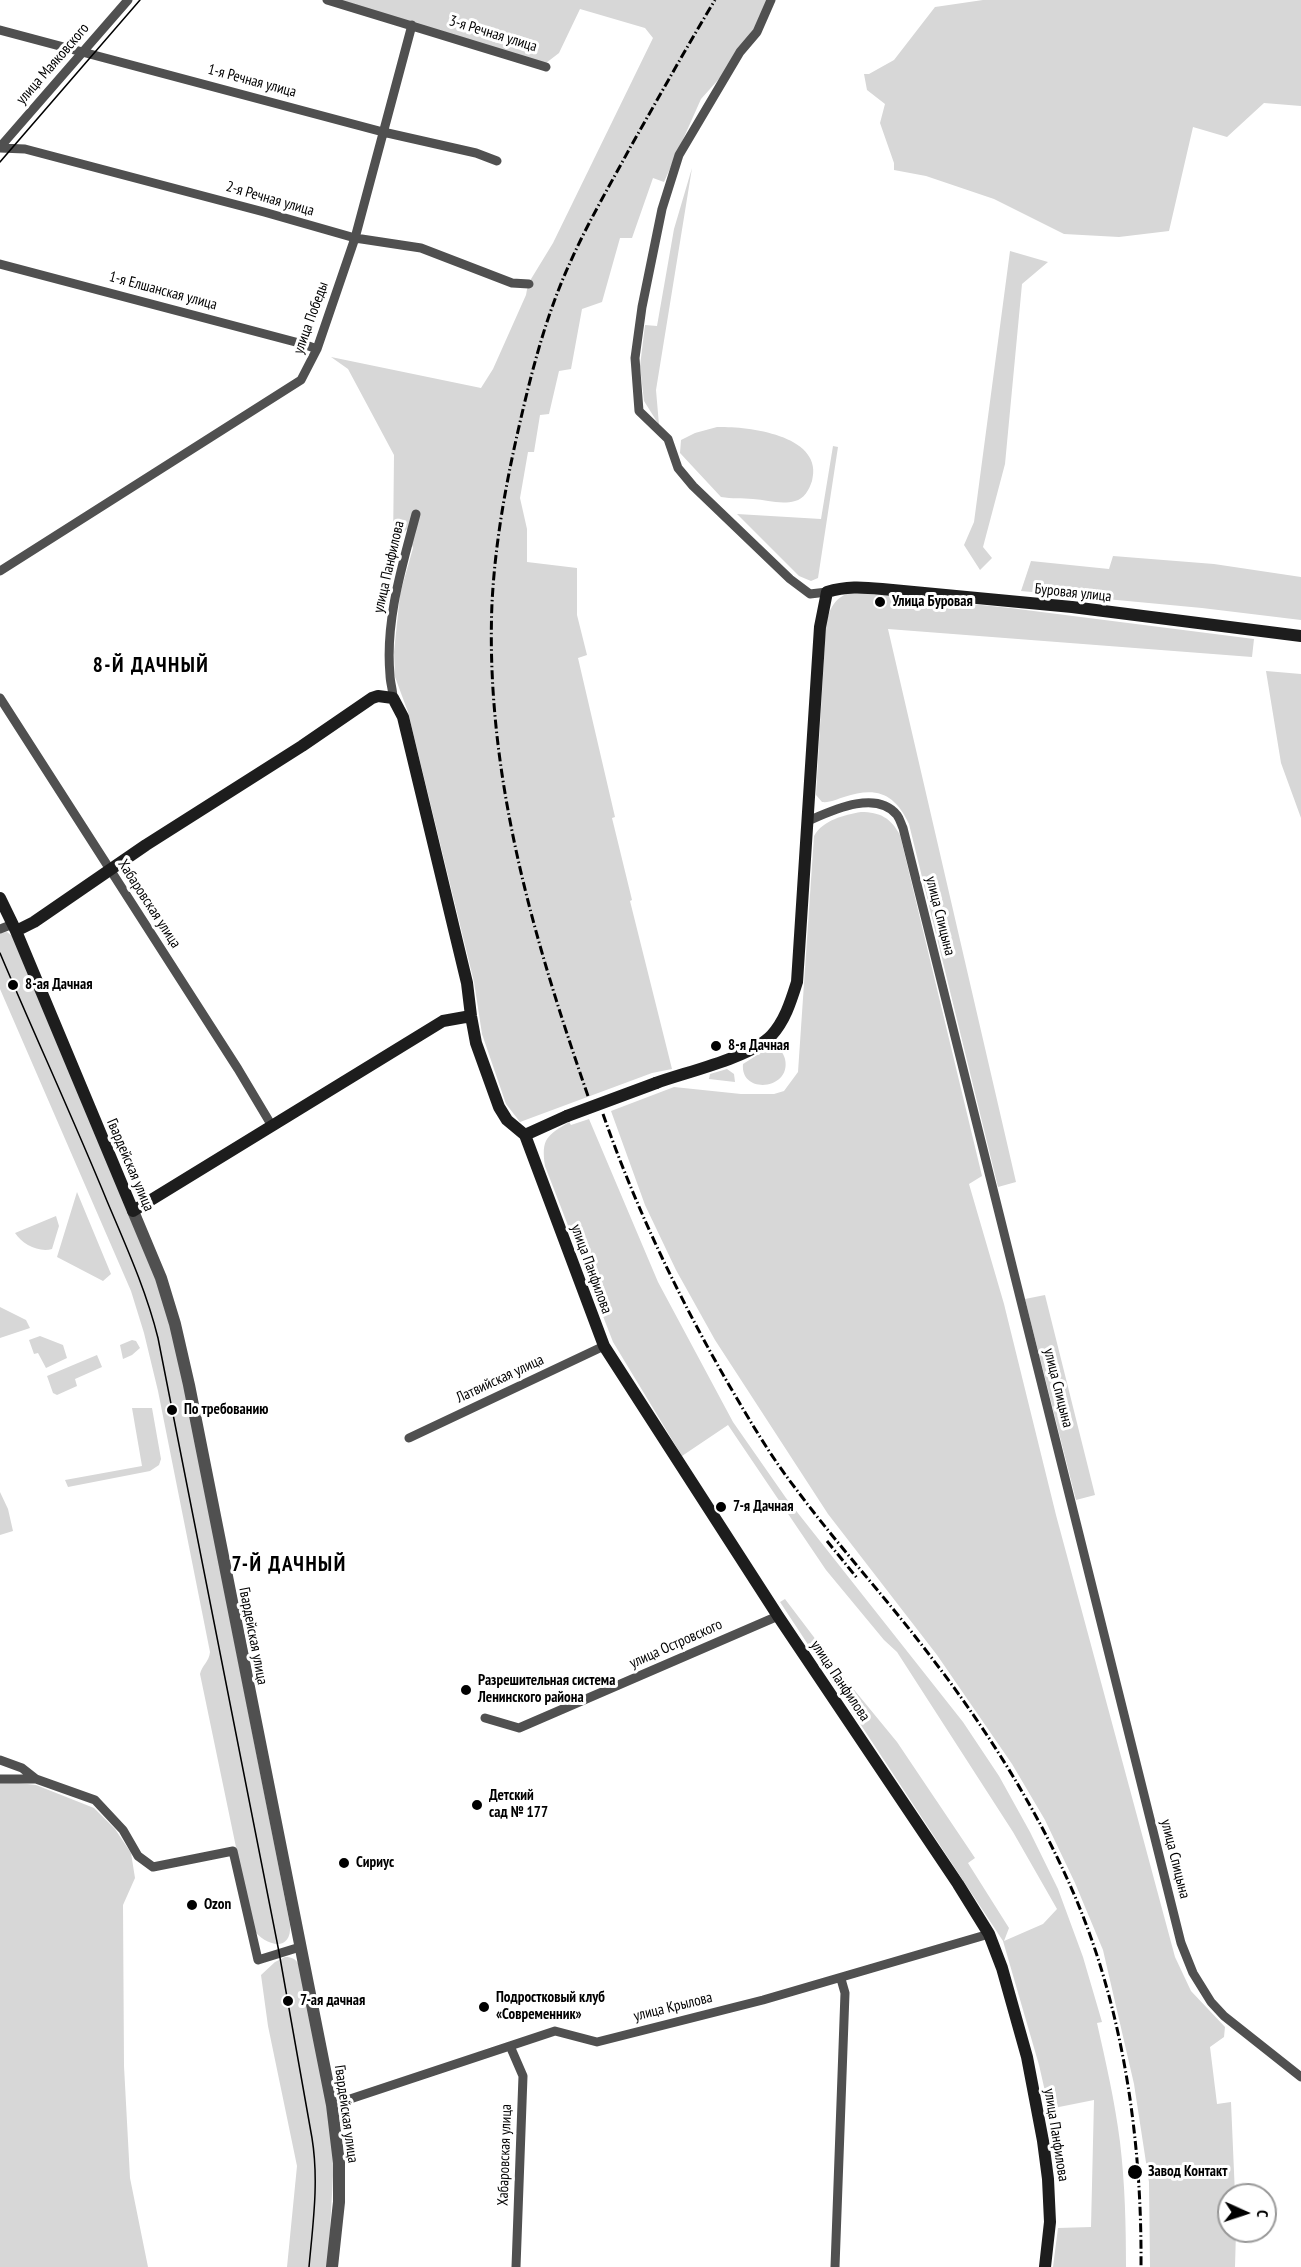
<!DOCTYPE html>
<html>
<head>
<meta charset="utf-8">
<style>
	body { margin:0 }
	#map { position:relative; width:1301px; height:2267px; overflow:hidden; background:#fff; font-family:"PT Sans Narrow",sans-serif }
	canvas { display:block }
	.north { position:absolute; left:1217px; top:2183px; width:60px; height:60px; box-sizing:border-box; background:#fff; border:2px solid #999; border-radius:50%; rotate:93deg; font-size:16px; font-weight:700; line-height:24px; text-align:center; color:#000 }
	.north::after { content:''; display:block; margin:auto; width:21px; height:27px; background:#000; clip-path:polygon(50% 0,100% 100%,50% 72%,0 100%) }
</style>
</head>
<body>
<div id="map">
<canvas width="1301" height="2267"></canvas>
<div class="north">С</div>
</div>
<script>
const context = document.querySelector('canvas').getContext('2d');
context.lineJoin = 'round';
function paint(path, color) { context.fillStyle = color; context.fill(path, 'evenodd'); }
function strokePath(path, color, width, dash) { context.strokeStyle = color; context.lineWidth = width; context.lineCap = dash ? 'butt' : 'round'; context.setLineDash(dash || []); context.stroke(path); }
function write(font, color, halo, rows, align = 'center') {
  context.font = font + ' "PT Sans Narrow",sans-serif'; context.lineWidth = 6; context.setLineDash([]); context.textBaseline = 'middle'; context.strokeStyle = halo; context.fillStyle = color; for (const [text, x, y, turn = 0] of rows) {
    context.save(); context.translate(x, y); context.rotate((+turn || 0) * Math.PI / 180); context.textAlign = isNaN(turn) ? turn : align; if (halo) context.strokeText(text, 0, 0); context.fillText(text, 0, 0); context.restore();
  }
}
paint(new Path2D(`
	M337,0H775L760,33L701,99L664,182L653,178L632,238H620L602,302L582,309L571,369L559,371L549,414L540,415L534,452H528L520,498L527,529V562L577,568V615L587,655L578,658L615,817L612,818L632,900L630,901L672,1069L652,1073L520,1122L506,1104L482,1034L474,982L408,712L395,677L394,652L400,594L413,548L407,529L393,547L394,455L348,369L331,357L481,388L493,369L526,295L528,284L553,243L653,38L645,28L580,9L559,53L546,63Z
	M983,0H1301V106L1264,103L1227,137L1193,127L1169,231L1119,237L1064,234L994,199L926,176L894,170V163L880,123L885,104L867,90L864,74H869L894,60L935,7Z
	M692,168L656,390L659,425L644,401L640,366L645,325L657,326L674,229Z
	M1010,251L1048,262L1022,284L1005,464L983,547L992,558L980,570L964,545L974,522Z
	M717,427C747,426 825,435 812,481C809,490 804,499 795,501C781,505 767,500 753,499C742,498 732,499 721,497L680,453L681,440L695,433Z
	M833,446L838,447L818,578L811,581L799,576L737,514L821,519Z
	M1113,556L1214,564L1301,577V620L1202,608L1021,591L1031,561L1109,569Z
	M856,592L1010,608L1254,639L1252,657L888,629L1016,1182L998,1187L909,824C895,794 877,786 844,797C837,799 830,803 822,802L816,795L826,624C830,606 837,594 856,592Z
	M1266,671L1301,674V818L1281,763Z
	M861,812C880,812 891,818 900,835L982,1176L969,1184L1004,1304L1056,1515L1175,1957L1191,1991L1225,2027L1224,2037L1210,2047L1217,2104L1231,2102L1235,2195H1229V2231H1236L1235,2267H1150L1149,2182L1134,2084L1103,1950L1075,1883L1045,1820L1012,1764L937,1655L828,1514L715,1340L676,1270L645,1205L611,1111L674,1087L741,1094H774L784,1091L798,1072L814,836C823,820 844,815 861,812Z
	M7,932L12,936L156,1280L170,1324L184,1385L290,1925C292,1954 264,1945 253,1929L200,1674C202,1665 209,1662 210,1652L158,1391L144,1333L131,1291L0,989V933Z
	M773,1045C779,1048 783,1052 785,1059C792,1090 740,1095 743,1064Z
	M727,1069L734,1074L735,1082L709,1079L710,1074Z
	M589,1119L658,1282L733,1422L786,1498L963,1722L999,1776L1030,1832L1058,1889L1083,1957L1102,2022L1097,2023C1106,2063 1115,2102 1120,2142C1125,2184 1126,2225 1126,2267H1053L1058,2228L1091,2227L1094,2100L1049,2109L1039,2065L1003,1941L780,1602L785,1599L851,1686L897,1742L975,1858L968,1863L1009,1928L1004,1941L1043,1924L1057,1909L1013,1832L897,1652L884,1640L826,1570L728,1425L682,1456L613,1342L545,1166C541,1138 547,1136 569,1122L571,1125Z
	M77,1192L111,1274L103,1281L57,1257Z
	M56,1216L59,1226L52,1249C39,1253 22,1244 15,1233Z
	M1045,1295L1095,1495L1076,1500L1025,1299Z
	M0,1307L26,1320L30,1328L0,1338Z
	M40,1336L63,1345L67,1358L46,1368L38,1353L34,1354L29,1340Z
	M132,1340L136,1341L140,1348L132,1355L123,1359L120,1345Z
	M97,1355L102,1367L75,1379L77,1386L57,1395L53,1393L47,1376Z
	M132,1408H152L161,1459L159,1465L150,1471L68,1487L65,1480L142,1466Z
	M0,1492L8,1509L13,1531L0,1535Z
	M0,1781L36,1785L94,1808L115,1829L131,1853L135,1878L123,1905L124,2066L130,2178L148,2267H0Z
	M285,1957C292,1957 296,1959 299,1965L326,2097L334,2157L328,2267H287L297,2166L268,2026L261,1975L275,1962Z`), '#d7d7d7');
strokePath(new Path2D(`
	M327,0L546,67
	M771,0L757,32L740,52L679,155L662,209L642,307L635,358L639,411L668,439L678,468L693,486L790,579L810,594L827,592
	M0,30L383,132L476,153L497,161
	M0,147L128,0
	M0,148L25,149L264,212L355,238L421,248L512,283L529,284
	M0,264L303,344L317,349
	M0,571L301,380L317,349L355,238L412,25
	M0,698L238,1069L272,1126
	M393,698C393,690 390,682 390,675C385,620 402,567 416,514
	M808,821C831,811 876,789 897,815C900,819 901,824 903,828L1181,1943L1193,1973L1211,2002L1224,2016L1301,2077
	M0,929L13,924
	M409,1438L604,1346
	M485,1718L519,1728L778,1616
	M0,1760L22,1768L36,1779
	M0,1779H36L95,1800L123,1830L138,1856L153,1867L233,1851L258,1960L300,1947
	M510,2046L523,2076L516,2267
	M332,2105L555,2031L597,2042L763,2000L989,1934
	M835,2267L845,1993L841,1979`), '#505050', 9);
strokePath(new Path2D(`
	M133,1211L161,1278L175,1324L189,1385L332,2105L339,2163V2202L332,2267`), '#505050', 12);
strokePath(new Path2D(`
	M0,898L16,931L133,1211L443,1021L471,1016
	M16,931L34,922L146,845L302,746L372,698L378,696L393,698L403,717L467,983L471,1016L476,1043L499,1107L507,1120L525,1135L604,1346L778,1616L958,1884L989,1934L1002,1968L1027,2057L1043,2141L1048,2179L1050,2222L1045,2267
	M656,1083C686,1072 749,1058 771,1036C785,1021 791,1001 797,982L820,627L827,592C846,586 862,587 882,589L1072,607L1301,636
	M525,1135L567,1116`), '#1d1d1d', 12);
strokePath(new Path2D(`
	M0,162L140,0
	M0,953C35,1036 73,1118 107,1201C126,1246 146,1290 158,1338L279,1952L312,2138C319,2181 313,2223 309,2267`), '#000', 1.5);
strokePath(new Path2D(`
	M588,1096C533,937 485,773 492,603C495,545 505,488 518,431C531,374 545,318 569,265C587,224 610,185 631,146C659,97 686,48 715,0
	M603,1114C636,1209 679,1298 729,1385C750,1421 771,1457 796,1489C839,1547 888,1600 931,1657C985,1727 1034,1804 1070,1885C1123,2004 1142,2138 1141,2267
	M827,1541L857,1578`), '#000', 3, [9, 3, 1.5, 3]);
strokePath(new Path2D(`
	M567,1116L656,1083`), '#1d1d1d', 12);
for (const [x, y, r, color] of [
	[880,602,6,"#000"],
	[13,985,6,"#000"],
	[716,1046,6,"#000"],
	[172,1410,6,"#000"],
	[721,1507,6,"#000"],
	[466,1690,6,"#000"],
	[477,1805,6,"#000"],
	[344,1863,6,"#000"],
	[192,1905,6,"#000"],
	[288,2001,6,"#000"],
	[484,2007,6,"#000"],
	[1135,2172,8,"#000"]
]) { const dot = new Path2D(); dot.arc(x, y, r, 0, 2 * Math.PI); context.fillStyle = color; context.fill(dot); strokePath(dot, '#fff', 2); }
write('15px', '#000', '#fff', [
	["3-я Речная улица",493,34,17],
	["улица Маяковского",53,64,-49],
	["1-я Речная улица",252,81,15],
	["2-я Речная улица",270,199,16],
	["1-я Елшанская улица",163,291,15],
	["улица Победы",311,318,-70],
	["улица Панфилова",389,567,-77],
	["Буровая улица",1073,593,6],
	["Хабаровская улица",149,904,57],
	["улица Спицына",940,916,76],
	["Гвардейская улица",130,1165,67],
	["улица Панфилова",591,1269,70],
	["Латвийская улица",500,1379,-25],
	["улица Спицына",1058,1388,76],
	["Гвардейская улица",253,1636,79],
	["улица Островского",676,1644,-24],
	["улица Панфилова",840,1681,56],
	["улица Спицына",1175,1859,76],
	["улица Крылова",673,2007,-14],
	["Гвардейская улица",346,2114,82],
	["улица Панфилова",1056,2135,81],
	["Хабаровская улица",505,2155,-88]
]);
write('bold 15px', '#000', '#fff', [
	["Улица Буровая",892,602],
	["8-ая Дачная",25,985],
	["8-я Дачная",728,1046],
	["По требованию",184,1410],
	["7-я Дачная",733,1507],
	["Разрешительная система",478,1681],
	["Ленинского района",478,1698],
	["Детский",489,1796],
	["сад № 177",489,1813],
	["Сириус",356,1863],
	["Ozon",204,1905],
	["Подростковый клуб",496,1998],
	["«Современник»",496,2015],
	["7-ая дачная",300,2001],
	["Завод Контакт",1148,2172]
], 'left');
context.letterSpacing = '1.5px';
write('bold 21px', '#000', '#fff', [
	["8-Й ДАЧНЫЙ",151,666],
	["7-Й ДАЧНЫЙ",289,1565]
]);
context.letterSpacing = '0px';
</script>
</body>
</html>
